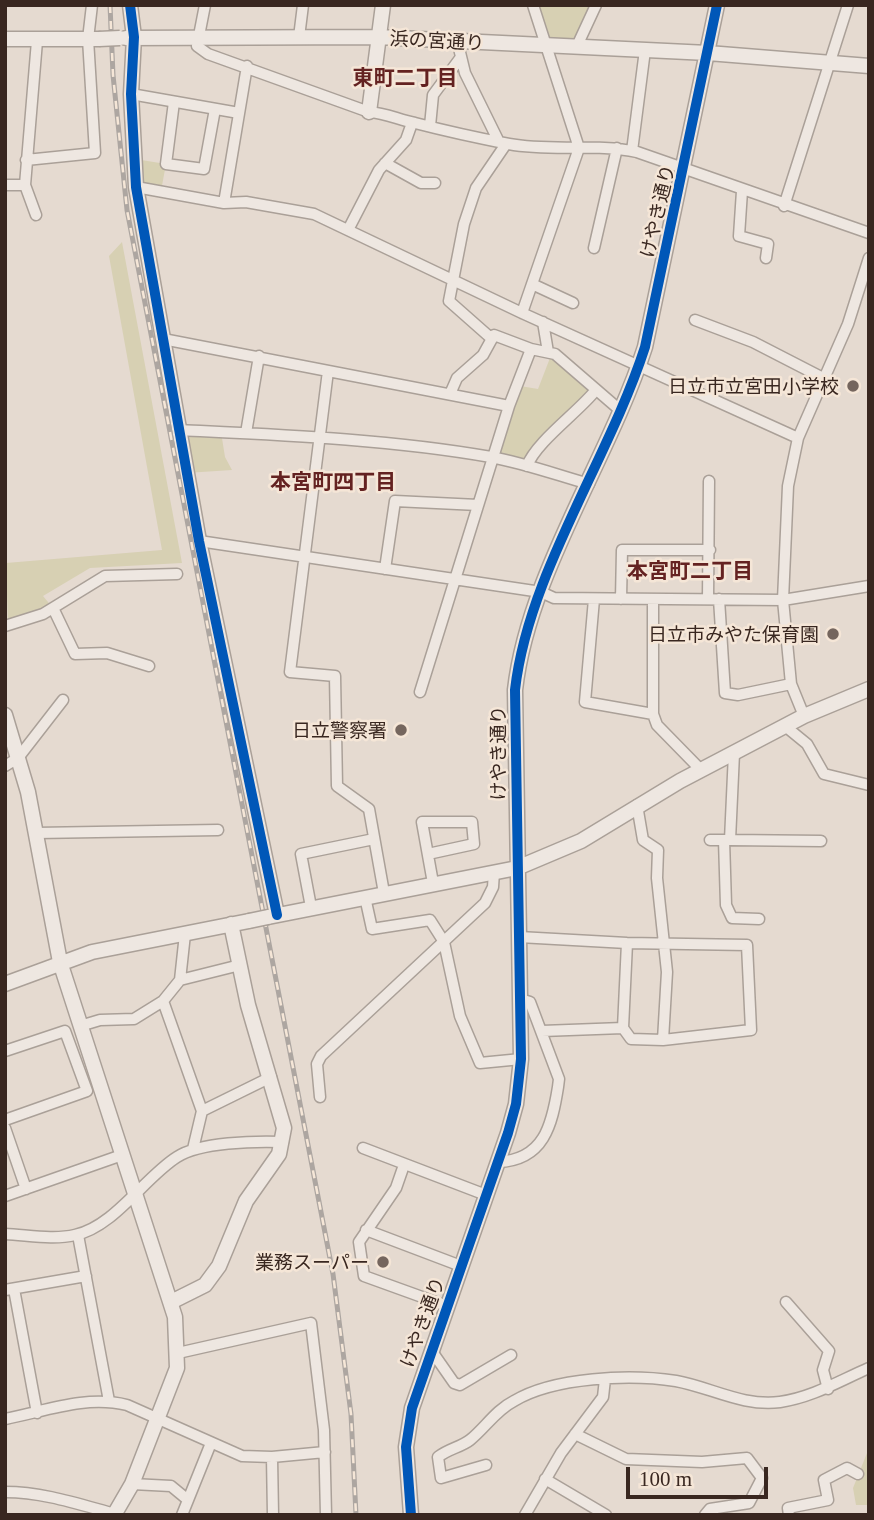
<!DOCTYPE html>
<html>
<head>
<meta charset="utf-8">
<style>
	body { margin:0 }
	#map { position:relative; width:874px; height:1520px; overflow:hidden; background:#e5dad0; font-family:Georgia,serif }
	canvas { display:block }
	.frame { position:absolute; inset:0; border:7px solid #392720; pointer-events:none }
	.scale { position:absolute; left:626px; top:1467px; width:142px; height:32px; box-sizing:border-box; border:4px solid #392720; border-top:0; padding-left:9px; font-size:21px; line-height:24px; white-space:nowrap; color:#392720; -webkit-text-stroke:5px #f5e6d7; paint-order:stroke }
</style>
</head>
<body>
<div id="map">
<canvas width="874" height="1520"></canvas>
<div class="frame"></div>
<div class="scale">100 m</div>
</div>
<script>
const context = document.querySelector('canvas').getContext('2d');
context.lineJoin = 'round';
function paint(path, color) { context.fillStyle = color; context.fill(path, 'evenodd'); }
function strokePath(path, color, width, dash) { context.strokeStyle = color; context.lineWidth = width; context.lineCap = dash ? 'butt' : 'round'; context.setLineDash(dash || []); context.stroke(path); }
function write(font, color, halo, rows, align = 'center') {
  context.font = font + ' Georgia,"Noto Sans JP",serif'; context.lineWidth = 5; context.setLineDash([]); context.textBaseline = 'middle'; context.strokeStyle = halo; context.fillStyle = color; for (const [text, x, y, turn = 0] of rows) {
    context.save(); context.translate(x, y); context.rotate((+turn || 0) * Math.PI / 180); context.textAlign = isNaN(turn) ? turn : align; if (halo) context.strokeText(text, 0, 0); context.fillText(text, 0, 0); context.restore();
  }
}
paint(new Path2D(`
	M533,5H593L575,43L544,45Z
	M135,159L166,164L161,191L136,187Z
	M122,242L182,563L90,568L43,596L53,608L8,626L6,563L162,550L109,256Z
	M550,358L559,361L591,390L525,462L498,455L520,386L538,389Z
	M178,430L221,432L225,457L232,470L186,473Z
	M869,1448V1505H856L853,1488Z`), '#d7d0b3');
const minor = new Path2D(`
	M205,5L197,46L208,54L369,112C386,113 399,120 415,123C446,131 478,138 509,144C552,152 595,143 637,152L869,233
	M299,37L303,5
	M457,40L465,73L498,140
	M577,46L596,5
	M131,94L239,113
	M174,102L166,164L204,169L215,109
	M430,126L433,95L461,57
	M632,151L645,50
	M26,160L95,153L88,39L92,5
	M385,163L421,183H435
	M5,185H25
	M136,187L224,203L246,202L314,214L522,313L798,438
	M742,191L739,236L768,244L766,258
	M224,203L247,66
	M784,206L848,5
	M36,215L25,185L37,41
	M348,230L379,170L406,140L412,123
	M594,248L617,148
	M532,284L573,303
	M522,313L579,148L533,5
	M695,320L753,342L823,378
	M543,322L548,352
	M163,339L509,406
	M492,339L449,301L464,224L476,188L506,144
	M328,371L290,672L335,676L337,786L369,809L384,893
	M450,394L457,378L483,355L494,335L531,349
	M178,430C282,435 388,439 491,457C524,463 557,475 589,484
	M246,433L259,356
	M527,466C536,442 577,413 595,391
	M199,541L541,592L554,598L783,600L869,586
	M385,569L395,501L478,505
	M594,599L585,702L653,714
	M621,599L622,550H710
	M653,599V714L657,725L701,770
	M708,599L709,481
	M719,599L725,693L738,695L791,684
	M53,608L75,654L107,653L149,666
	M5,626L43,614L105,576L177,574
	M420,692L509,406L531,349L555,354L621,411
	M804,716L791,684L783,600L788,486L798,438L848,324L869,258
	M785,726L807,744L824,774L869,785
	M734,753L730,840L821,841
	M5,766L18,758L63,700
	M637,805L643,840L658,850L657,878L667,972L663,1040
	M36,833L218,830
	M710,840H730
	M724,840L726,905L732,918L759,919
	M428,854L474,844L472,822H422L433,883
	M365,897L372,929L430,920L444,942L460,1016L480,1063L521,1059
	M311,907L301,854L374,839
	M519,937L627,943L747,945L751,1030L663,1040L631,1039L623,1028L542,1031
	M180,980L240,965
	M163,1001L202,1111
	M80,1026L100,1020L134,1019L163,1001L180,980L185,934
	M623,1028L627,943
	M5,1051L65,1031L87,1091L5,1120
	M320,1097L317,1064L321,1056L485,903L493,887L494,872
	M5,1128L26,1189
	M363,1148L486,1195
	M193,1149L202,1111L271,1077
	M498,1162C544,1160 552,1125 558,1087L559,1079L530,1002L520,999
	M404,1165L396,1188L359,1242L364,1276L447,1306
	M5,1196L122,1155
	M366,1230L461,1266
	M5,1234C28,1235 53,1240 75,1235C114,1227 145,1177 177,1157C200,1142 255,1141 283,1142
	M78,1235L109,1401
	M14,1289L37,1413
	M5,1290L86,1276
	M786,1302L829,1351L823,1370L828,1389
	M431,1350L454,1383L460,1385L511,1355
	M178,1353L311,1323L324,1430L326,1515
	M5,1419C46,1411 85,1395 127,1405L242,1456L272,1457L325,1452
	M575,1434L626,1459L702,1462L747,1458L762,1478L749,1503L710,1509L705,1515
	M272,1457L273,1515
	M486,1465L441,1478L438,1457C448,1449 461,1447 470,1440C485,1428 496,1410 514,1401C554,1377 630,1374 676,1381C710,1387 743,1407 780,1402C813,1397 839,1381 869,1368
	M545,1479L606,1515
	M132,1484L171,1486L188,1500
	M5,1492C43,1492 78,1504 115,1514
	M182,1515L211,1443
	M525,1515L561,1453L603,1397L605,1379
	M789,1515L788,1508L828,1500L824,1480L847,1468L858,1474`);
const tertiary = new Path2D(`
	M130,5L134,37L131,94L136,187L199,541L277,915
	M126,38L378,37L708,53L869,66
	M5,39H99
	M369,112L383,5
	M5,715L28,792L60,962L175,1317L177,1368L132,1484L114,1515
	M268,917L517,868L581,841L680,781L804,716L869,689
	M5,984L92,952L249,921
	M171,1302L205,1285L219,1266L246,1201L279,1154L284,1128L248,1005L231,924
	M411,1515L406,1447L412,1408L508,1133L516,1104L521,1059L515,690C528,574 609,459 645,347L717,5`);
strokePath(minor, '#aaa098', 13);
strokePath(tertiary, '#aaa098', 17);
strokePath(minor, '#eee7e1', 10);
strokePath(tertiary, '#eee7e1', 14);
const rail = new Path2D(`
	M110,5L113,75L127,210L333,1274L351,1414L356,1515`);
strokePath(rail, '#ada6a1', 5);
strokePath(rail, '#f5e6d7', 2.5, [8]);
const tertiaryBridge = new Path2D(`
	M99,39L120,38
	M249,921L268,917`);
strokePath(tertiaryBridge, '#aaa098', 17, []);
strokePath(tertiaryBridge, '#eee7e1', 14);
strokePath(new Path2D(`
	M130,5L134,37L131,94L136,187L199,541L277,915
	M411,1515L406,1447L412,1408L508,1133L516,1104L521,1059L515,690C528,574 609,459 645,347L717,5`), '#0057b8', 10);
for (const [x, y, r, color] of [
	[853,386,7,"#75665e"],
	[833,634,7,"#75665e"],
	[401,730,7,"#75665e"],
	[383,1262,7,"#75665e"]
]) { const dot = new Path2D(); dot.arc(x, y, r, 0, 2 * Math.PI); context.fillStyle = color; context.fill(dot); strokePath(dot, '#f5e6d7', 2.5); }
write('19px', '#392720', '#f5e6d7', [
	["浜の宮通り",437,40,3],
	["けやき通り",657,211,-77],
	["けやき通り",498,753,-90],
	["けやき通り",422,1322,-70]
]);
write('19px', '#392720', '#f5e6d7', [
	["日立市立宮田小学校",839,386],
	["日立市みやた保育園",819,634],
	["日立警察署",387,730],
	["業務スーパー",369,1262]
], 'right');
write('bold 21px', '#642221', '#f5e6d7', [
	["東町二丁目",405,77],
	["本宮町四丁目",333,481],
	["本宮町二丁目",690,570]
]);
</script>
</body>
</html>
